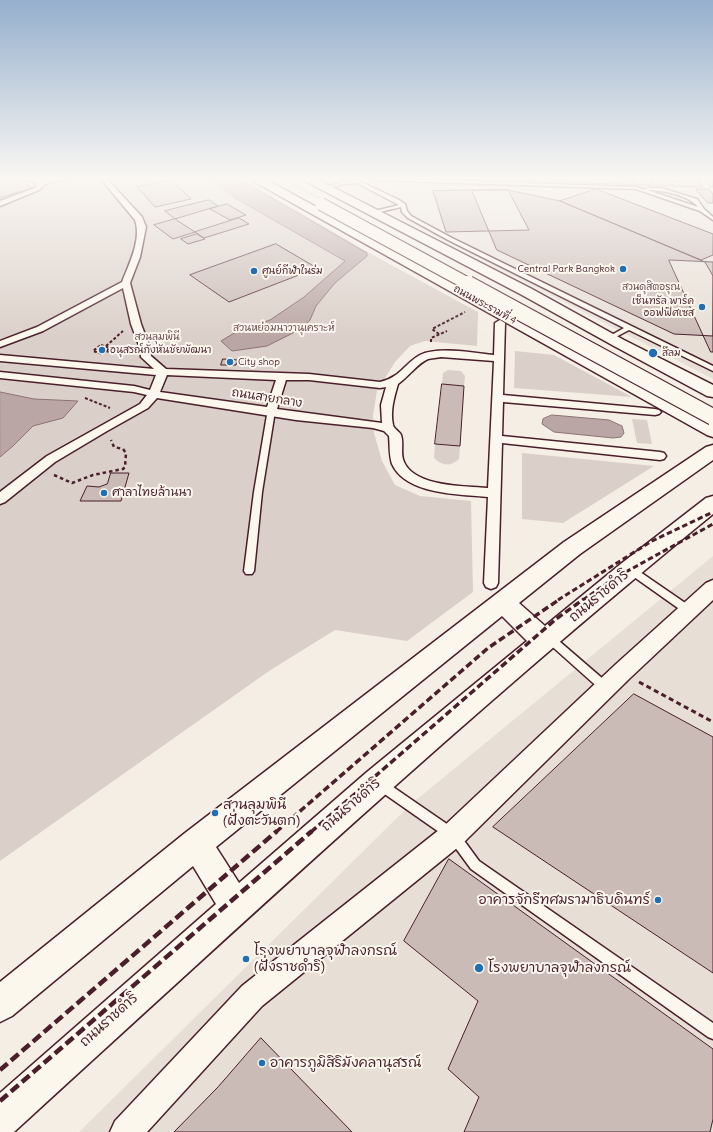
<!DOCTYPE html>
<html>
<head>
<meta charset="utf-8">
<style>
	body { margin:0 }
	canvas { display:block; background:#f4eee4 }
</style>
</head>
<body>
<canvas width="713" height="1132"></canvas>
<script>
const context = document.querySelector('canvas').getContext('2d');
context.lineJoin = 'round';
function paint(path, color) { context.fillStyle = color; context.fill(path, 'evenodd'); }
function strokePath(path, color, width, dash) { context.strokeStyle = color; context.lineWidth = width; context.lineCap = dash ? 'butt' : 'round'; context.setLineDash(dash || []); context.stroke(path); }
function write(font, color, halo, rows, align = 'center') {
  context.font = font + ' Delius,"Playpen Sans Thai",sans-serif'; context.lineWidth = 4; context.setLineDash([]); context.textBaseline = 'middle'; context.strokeStyle = halo; context.fillStyle = color; for (const [text, x, y, turn = 0] of rows) {
    context.save(); context.translate(x, y); context.rotate((+turn || 0) * Math.PI / 180); context.textAlign = isNaN(turn) ? turn : align; if (halo) context.strokeText(text, 0, 0); context.fillText(text, 0, 0); context.restore();
  }
}
paint(new Path2D(`
	M325,179H509L510,181L694,187L713,212V379Z
	M713,556V1132H79L410,805Z`), '#e7dfd6');
paint(new Path2D(`
	M0,179H243L371,254L478,312L477,346L425,341L410,346L395,362L377,391L373,415L374,433L382,461L395,485L420,496L471,501L473,592L407,641L335,630L269,671L0,861Z
	M279,179H287L430,255L427,256Z
	M515,351L554,355L632,397L514,388Z
	M448,370L461,371L465,376L464,386L442,384L443,373Z
	M632,419L647,420L652,444L637,443Z
	M435,444L460,446L459,459C450,467 442,466 434,458Z
	M522,453L654,466L563,523L522,519Z`), '#dbd0c9');
const water = new Path2D(`
	M212,179H239L367,253V256L335,283L316,306L310,320L301,329L267,346L232,351L221,341L241,329L270,320L304,297L345,261L237,199Z
	M0,392L34,399L78,401L63,418L33,426L13,446L0,457Z
	M552,415L609,420L622,426L624,433L621,437L613,438L554,432L542,424L543,419Z`);
paint(water, '#baa7a5');
strokePath(water, '#8d7174', 1);
const building = new Path2D(`
	M0,179H22L31,188L0,198Z
	M510,179H539L540,181L511,180Z
	M547,179H577L578,182L547,181Z
	M579,179H612L615,184L580,183Z
	M614,179H631L634,185L617,184Z
	M632,179H649L654,185H636Z
	M651,179H666L671,186H655Z
	M685,179H698L703,187L673,186L670,181L687,182Z
	M705,179H713V187H711Z
	M171,180L191,199L155,207L137,187Z
	M596,189L713,234V255L701,260L560,201Z
	M696,189H709L713,194V203H708Z
	M472,190H508L560,201L705,262L713,276V336L674,334L497,250Z
	M508,190L529,230L446,232L433,191Z
	M209,200L218,206L175,219L165,211Z
	M227,204L246,215L230,220L210,209Z
	M239,218L249,224L204,238L195,232Z
	M175,219L195,232L173,239L154,225Z
	M197,234L205,239L188,244L181,239Z
	M276,244L317,268L229,302L190,275Z
	M669,260L713,262V352H711Z
	M223,359L238,360L236,365H221Z
	M442,384L464,386L460,446L435,444Z
	M111,473H129L121,501H80L87,486L99,487L107,484Z
	M634,694L713,737V973L493,827Z
	M449,859L713,1049V1119L710,1132H464L479,1097L448,1069L478,1001L404,941Z
	M261,1038L352,1132H174L218,1087Z`);
paint(building, '#cabbb6');
strokePath(building, '#4a1f2b', 1);
const service = new Path2D(`
	M350,179H355L399,200L405,204L407,211L411,216L452,238L713,366V371L629,330L612,339H608V337L624,328L448,240L408,218L402,212L401,207L371,214V212L399,205L357,183L343,184L326,189L324,188L343,182L353,181Z
	M372,179H407L636,187L645,190L647,188H661L697,199L704,209L713,217V220L700,211L636,189L374,180ZM647,190C662,190 689,195 698,207Z
	M268,409H271L275,411L262,492L254,571L252,574H246L244,571L254,492Z
	M630,565L691,607L693,610L691,613L688,614L685,613L627,572L625,569L627,566Z
	M549,634L552,635L610,685L611,688L610,691L606,693L602,691L546,641L544,638L546,635Z
	M380,778L457,831L479,861L713,1023V1039L708,1037L471,869L449,839L376,788L374,784L376,780Z`);
const pedestrian = new Path2D(`
	M26,179H64L45,184L39,190L0,206V201L35,188L38,183L27,180Z
	M101,179H107L142,217L146,227L140,257L130,283L141,324L150,348L151,356L166,369L309,374L380,382C401,377 404,364 420,355C439,346 473,353 494,355L495,323L500,320L505,323L503,395L655,409L659,410L661,412L659,414L655,415L503,402L502,436L660,452L664,453L666,456L664,459L660,460L502,443L498,583L496,587L491,589L486,587L484,583L488,497C459,494 406,495 392,464C389,455 390,445 389,436L384,431L373,428L296,420L157,398L148,408L107,431L55,462L5,502L0,504V492L47,456L140,404L147,395L134,392L0,378V372L134,386L150,390L156,375L0,361V355L154,369L141,357L140,348L131,324L123,288L43,331L0,347V341L37,327L122,282C129,264 142,239 135,220ZM441,357L494,361L488,488C465,486 415,487 404,462C400,454 404,443 401,435C399,431 394,429 393,425C390,411 394,398 398,384C408,377 418,363 428,359C432,358 437,358 441,357ZM167,375L276,380L267,407L160,392ZM286,380H309L380,388L386,387L381,405L382,423L277,409Z`);
const minor = new Path2D(`
	M713,580V600L629,679L462,844L262,1006L147,1132H110L115,1121L242,986L444,826L615,665L706,583Z`);
const secondary = new Path2D(`
	M713,445V460L580,554L519,603L545,626L622,563L706,498L713,496V514C472,710 244,922 14,1132H0V1093L216,904L193,866L12,1016L0,1022V982L185,833L564,542L706,447ZM502,616L527,641L367,772L239,883L216,847Z`);
const primary = new Path2D(`
	M252,179H265L713,423V437L707,435L253,181Z
	M304,179H317L532,289L624,340L713,385V397L707,396L614,346L522,295L305,181Z`);
strokePath(service, '#4a1f2b', 3);
strokePath(pedestrian, '#4a1f2b', 3);
strokePath(minor, '#4a1f2b', 3);
strokePath(secondary, '#4a1f2b', 3);
strokePath(primary, '#4a1f2b', 3);
strokePath(new Path2D(`
	M439,334L432,329L465,312
	M431,342V338L447,331
	M101,345L110,348L102,354L93,351Z
	M106,346L123,331
	M106,351L113,353
	M85,398L110,408`), '#4a1f2b', 2, [3, 2]);
strokePath(new Path2D(`
	M54,475L72,483L93,475L123,469L125,467L126,453L123,449L114,447L111,440`), '#4a1f2b', 2.5, [3.5, 3]);
strokePath(new Path2D(`
	M639,682L713,722`), '#4a1f2b', 3, [5, 3.5]);
paint(service, '#fbf7ec');
paint(pedestrian, '#fbf7ec');
paint(minor, '#fbf7ec');
paint(secondary, '#fbf7ec');
paint(primary, '#fbf7ec');
strokePath(new Path2D(`
	M558,600L652,541L713,512
	M583,600L613,579L713,524`), '#4a1f2b', 3, [5.5, 3]);
strokePath(new Path2D(`
	M276,832L488,648L560,599
	M311,832L556,619L584,599`), '#4a1f2b', 3.5, [7, 3.5]);
strokePath(new Path2D(`
	M0,1070L277,831
	M0,1101L312,831`), '#4a1f2b', 4.5, [10, 4.5]);
const primaryBridgeFar1 = new Path2D(`
	M321,204L470,285`);
const primaryBridge = new Path2D(`
	M468,284L713,417`);
strokePath(primaryBridgeFar1, '#4a1f2b', 14, []);
strokePath(primaryBridge, '#4a1f2b', 18, []);
strokePath(primaryBridgeFar1, '#fbf7ec', 12);
strokePath(primaryBridge, '#fbf7ec', 16);
const sky = context.createLinearGradient(0, 0, 0, 337);
sky.addColorStop(0, '#95afcd');
sky.addColorStop(0.53, '#faf7f3');
sky.addColorStop(1, '#faf7f300');
context.fillStyle = sky;
context.fillRect(0, 0, 713, 337);
for (const [x, y, r, color] of [
	[623,269,4,"#1f6fb2"],
	[254,271,4,"#1f6fb2"],
	[702,307,4,"#1f6fb2"],
	[102,350,4,"#1f6fb2"],
	[653,353,5,"#1f6fb2"],
	[230,362,4,"#1f6fb2"],
	[104,493,4,"#1f6fb2"],
	[215,813,4,"#1f6fb2"],
	[658,900,4,"#1f6fb2"],
	[246,959,4,"#1f6fb2"],
	[479,968,5,"#1f6fb2"],
	[262,1063,4,"#1f6fb2"]
]) { const dot = new Path2D(); dot.arc(x, y, r, 0, 2 * Math.PI); context.fillStyle = color; context.fill(dot); strokePath(dot, '#fbf7ec', 1.5); }
write('10px', '#4a1f2b', '#fbf7ec', [
	["Central Park Bangkok",615,269,"right"],
	["ศูนย์กีฬาในร่ม",262,271],
	["เซ็นทรัล พาร์ค",694,301,"right"],
	["ออฟฟิศเซส",694,313,"right"],
	["อนุสรณ์กังหันชัยพัฒนา",110,350],
	["สีลม",662,353],
	["City shop",238,362]
], 'left');
write('10px', '#6e4b52', '#fbf7ec', [
	["สวนดุสิตอรุณ",651,287],
	["สวนหย่อมนาวานุเคราะห์",284,328],
	["สวนลุมพินี",157,337]
]);
write('10px', '#4a1f2b', '#fbf7ec', [
	["ถนนพระรามที่ 4",485,305,29]
]);
write('12px', '#4a1f2b', '#fbf7ec', [
	["ถนนสายกลาง",267,398,9]
]);
write('12px', '#4a1f2b', '#fbf7ec', [
	["ศาลาไทยล้านนา",112,493]
], 'left');
write('14px', '#4a1f2b', '#fbf7ec', [
	["ถนนราชดำริ",599,596,-40],
	["ถนนราชดำริ",351,805,-41],
	["ถนนราชดำริ",109,1020,-42]
]);
write('14px', '#4a1f2b', '#fbf7ec', [
	["สวนลุมพินี",223,805],
	["(ฝั่งตะวันตก)",223,821],
	["อาคารจักรีทศมรามาธิบดินทร์",650,900,"right"],
	["โรงพยาบาลจุฬาลงกรณ์",254,951],
	["(ฝั่งราชดำริ)",254,967],
	["โรงพยาบาลจุฬาลงกรณ์",488,968],
	["อาคารภูมิสิริมังคลานุสรณ์",270,1063]
], 'left');
</script>
</body>
</html>
